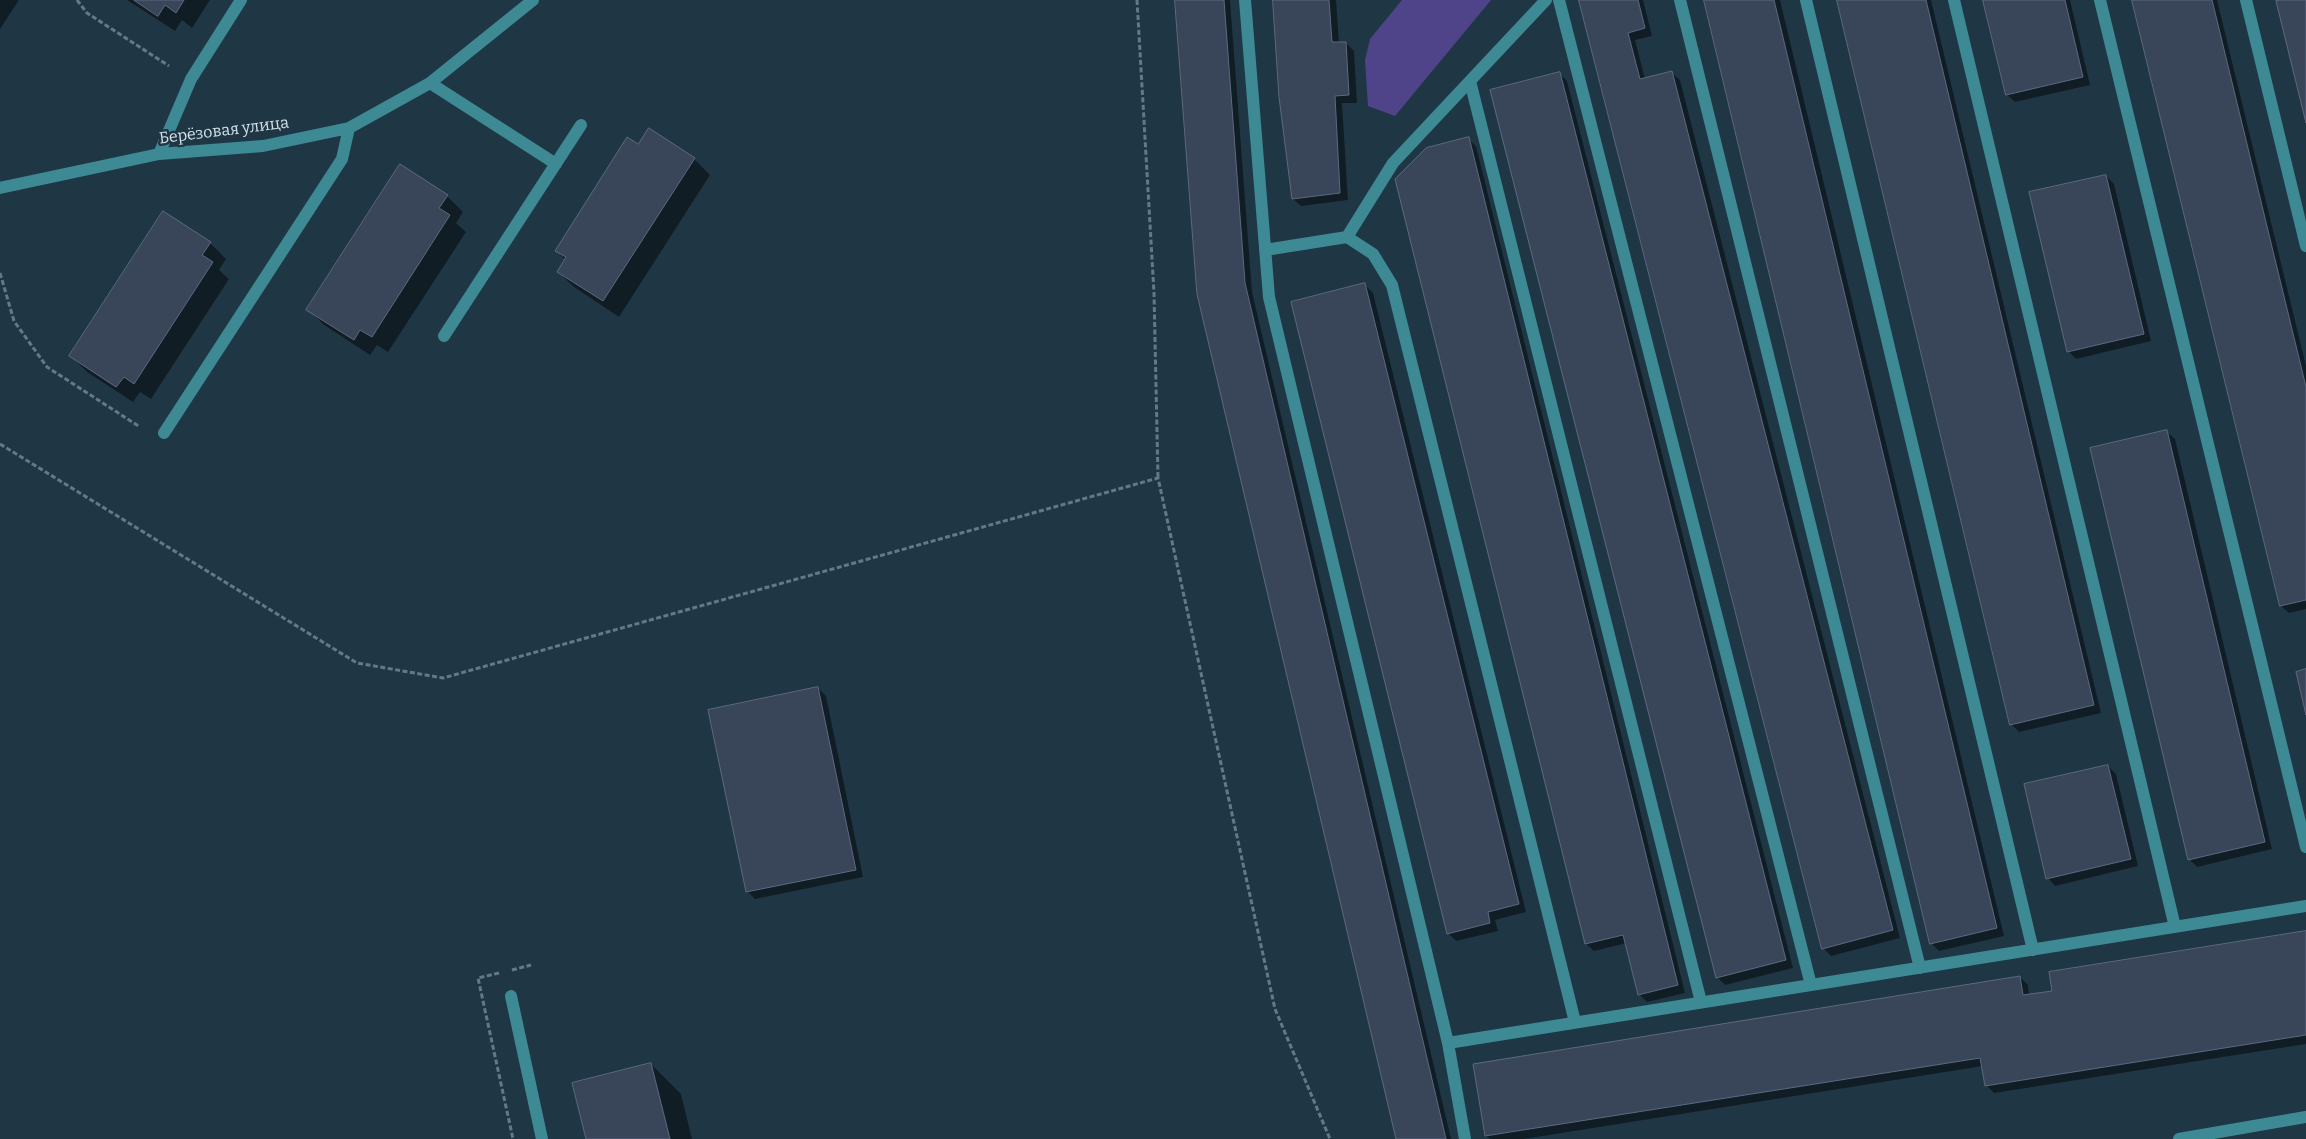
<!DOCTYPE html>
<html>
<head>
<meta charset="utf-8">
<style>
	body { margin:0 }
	canvas { display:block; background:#1f3745 }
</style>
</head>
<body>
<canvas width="2306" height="1139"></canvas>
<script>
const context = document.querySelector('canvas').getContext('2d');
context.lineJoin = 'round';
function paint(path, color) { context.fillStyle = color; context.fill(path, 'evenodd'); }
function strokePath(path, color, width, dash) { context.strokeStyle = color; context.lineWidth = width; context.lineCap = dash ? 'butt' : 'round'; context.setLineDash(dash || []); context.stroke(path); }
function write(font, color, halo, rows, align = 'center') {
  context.font = font + ' Bitter,serif'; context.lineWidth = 5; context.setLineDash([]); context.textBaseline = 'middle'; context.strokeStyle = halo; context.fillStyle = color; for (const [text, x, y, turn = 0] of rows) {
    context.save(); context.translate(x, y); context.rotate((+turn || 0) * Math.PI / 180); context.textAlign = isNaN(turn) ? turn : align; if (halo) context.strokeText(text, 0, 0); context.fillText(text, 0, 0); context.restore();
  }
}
paint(new Path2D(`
	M1402,0H1491L1395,116L1368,106L1365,60L1370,39Z`), '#4f4489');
paint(new Path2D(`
	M0,0H19L0,29Z
	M127,0H210L192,28L182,20L175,31Z
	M1177,0H1230L1252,292L1451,1139H1397Z
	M1275,0H1336L1339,43H1346L1354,51L1357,103H1342L1348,200L1301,206L1293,199Z
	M1580,0H1643L1652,36L1635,40L1645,79L1672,73L1680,80L1900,938L1831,956L1823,948Z
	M1705,0H1780L2004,936L1939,951L1931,943Z
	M1838,0H1931L2101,713L2019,732L2011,724Z
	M1984,0H2070L2090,85L2015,102L2007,95Z
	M2134,0H2217L2306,366V609L2289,613L2281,606Z
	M1560,74L1567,81L1793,968L1725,985L1717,977Z
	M1468,139L1476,146L1685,993L1647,1002L1639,994L1627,943L1594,951L1586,944Z
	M639,146L694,159L710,175L619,317L574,287L558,272L566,260L556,250Z
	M2106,176L2114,184L2151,341L2076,359L2068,351Z
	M447,196L463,212L456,223L466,232L388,352L377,345L370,355L324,325L308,309Z
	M210,243L226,259L219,270L229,279L151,399L140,392L133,402L87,372L71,356Z
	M1365,285L1373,293L1526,912L1495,920L1498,931L1456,941L1448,933Z
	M2167,432L2175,439L2272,849L2197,867L2189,859Z
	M818,688L826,696L863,877L755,899L747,891Z
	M2108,766L2116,774L2138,866L2055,886L2048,878Z
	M2306,932V1044L1994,1093L1986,1085L1983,1066L1524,1139H1490L1486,1136L1475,1065L2020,977L2028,985L2029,996L2054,992Z
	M651,1064L681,1094L692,1139H587Z`), '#0007');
const building = new Path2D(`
	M134,0H184L176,13L165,5L158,16Z
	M1175,0H1224L1245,283L1446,1139H1396L1197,294Z
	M1273,0H1329L1332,42H1346L1349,95L1335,96L1340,193L1292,199L1279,97Z
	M1579,0H1638L1645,28L1628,33L1640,79L1672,71L1893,930L1822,949Z
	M1704,0H1774L1997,928L1930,944Z
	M1837,0H1926L2094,705L2010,725Z
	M1983,0H2065L2083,77L2006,95Z
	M2132,0H2212L2306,387V600L2280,606Z
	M2280,0H2306V123L2276,1Z
	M1560,72L1786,960L1716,978L1490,90Z
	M649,128L695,158L603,301L557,272L566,257L555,251L627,137L638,144Z
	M1469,137L1678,985L1638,995L1623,935L1585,944L1395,179L1426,148Z
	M400,164L448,195L439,208L450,215L372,337L360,330L354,340L306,310Z
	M2106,175L2144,334L2067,352L2029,192Z
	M163,211L211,242L202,255L213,262L134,384L124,377L116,387L69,356Z
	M1365,283L1519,904L1488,912L1490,923L1447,934L1291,302Z
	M2167,430L2265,842L2188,860L2090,448Z
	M2306,669V715L2296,672Z
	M818,687L856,870L746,892L708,710Z
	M2108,765L2131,859L2046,879L2024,784Z
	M2306,931V1035L1985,1086L1980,1058L1485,1136L1473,1064L2020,976L2023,995L2052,991L2049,972Z
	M651,1063L670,1139H586L572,1083Z`);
paint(building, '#394559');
strokePath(building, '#5c697f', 1);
strokePath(new Path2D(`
	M77,0L87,13L169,66
	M1137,0L1154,293L1158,478
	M0,273L14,321L47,367L140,427
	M0,444L357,663L443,678L1158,478L1275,1009L1330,1139
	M512,970L531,965
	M499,973L478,978L513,1139`), '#657985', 3, [5, 2.5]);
strokePath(new Path2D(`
	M1245,0L1269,297L1448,1043L1465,1139
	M1559,0L1811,985
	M1680,0L1920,968
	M1806,0L2033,950
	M1954,0L2175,927
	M2100,0L2306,847
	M2246,0L2306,246
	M1470,81L1701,1002
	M430,83L556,164
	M159,154L191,79L241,0
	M0,188L159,154L263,146L349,128L430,83L533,0
	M1347,237L1393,163L1546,0
	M1265,250L1347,237L1373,254L1392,285L1575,1022
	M444,336L581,125
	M164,433L342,159L349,128
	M511,996L542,1139
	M1448,1043L2306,906
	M2179,1139L2306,1117`), '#3d8a94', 12);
write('16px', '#d2e0e8', '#1f3745', [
	["Берёзовая улица",224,131,-7]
]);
</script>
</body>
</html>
